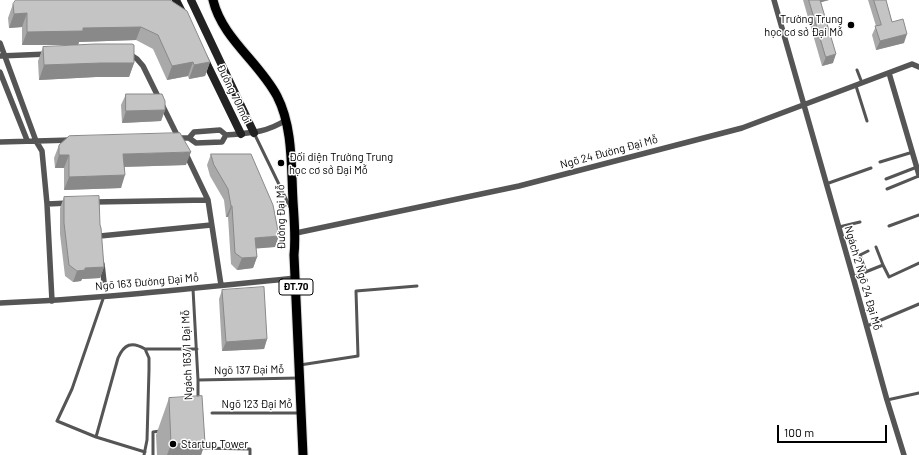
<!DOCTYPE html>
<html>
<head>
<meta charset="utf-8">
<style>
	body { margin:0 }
	#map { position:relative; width:919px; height:455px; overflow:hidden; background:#fff; font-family:Barlow,sans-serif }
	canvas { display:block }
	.scale { position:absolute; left:777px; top:425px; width:110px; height:18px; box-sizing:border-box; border:2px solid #000; border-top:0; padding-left:5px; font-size:12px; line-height:14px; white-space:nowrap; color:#000; -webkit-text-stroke:3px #fff; paint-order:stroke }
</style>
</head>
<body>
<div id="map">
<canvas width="919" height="455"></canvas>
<div class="scale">100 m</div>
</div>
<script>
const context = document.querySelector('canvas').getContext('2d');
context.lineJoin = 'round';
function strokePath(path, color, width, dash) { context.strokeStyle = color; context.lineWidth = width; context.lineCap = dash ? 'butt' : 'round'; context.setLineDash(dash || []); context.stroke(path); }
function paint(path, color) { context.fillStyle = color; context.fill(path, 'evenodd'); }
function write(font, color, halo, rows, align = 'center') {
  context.font = font + ' Barlow,sans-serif'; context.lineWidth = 3; context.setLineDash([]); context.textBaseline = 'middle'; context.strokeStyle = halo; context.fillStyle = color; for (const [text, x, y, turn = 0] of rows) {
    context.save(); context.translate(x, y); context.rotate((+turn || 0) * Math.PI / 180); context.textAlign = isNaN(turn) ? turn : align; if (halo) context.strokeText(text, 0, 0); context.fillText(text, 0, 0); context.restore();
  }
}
const primary = new Path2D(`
	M213,0C222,38 259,62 277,96C293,127 291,166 293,201C294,219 296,237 294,255L303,455`);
strokePath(primary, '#dbdbdb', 11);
strokePath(new Path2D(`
	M857,70L862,83
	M856,86L867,121
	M254,133L290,207
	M880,162L913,152
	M886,179L917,167
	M826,184L871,168
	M887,189L919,176
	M889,226L919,215
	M839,227L860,222
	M883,265L889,277L919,263
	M866,272L860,255L868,251
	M853,277L883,265L876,247
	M193,289L198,380V399
	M104,296L72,389L57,421L96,437L145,452
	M867,326L919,304
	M145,349H197
	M300,365L358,356L356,291L417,286
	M198,380L299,378
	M887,400L919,393
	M212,413H300
	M96,437L118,358C124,344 132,341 145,349L149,358V370L147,440L144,455
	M199,448L250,449V455
	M153,455V432L160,431`), '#555', 3);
strokePath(new Path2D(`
	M774,0L853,277L887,400L904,455
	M0,43L36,141L42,151L47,204L52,301
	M128,53L137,59L143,66L179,139
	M0,56L48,54
	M0,72L27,140
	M889,73L919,175
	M176,138H189L196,143L222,142L226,135
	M189,138L194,132L220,130L226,135C249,133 266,133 286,120
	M0,142L72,140
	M186,154L208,200L221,285
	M94,202L208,200
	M47,204L69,203
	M296,233L519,186L742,128L912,64L919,67
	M100,236L211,225
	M102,264L104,282
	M0,303C99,299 197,288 296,278`), '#555', 5.5);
strokePath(new Path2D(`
	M176,0L183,14
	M191,0L254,133
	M204,58L241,134`), '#222', 8);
strokePath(primary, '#000', 9);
paint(new Path2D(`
	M170,0L210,62L205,76L189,79L188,76L167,80L153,49L136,40L79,42L78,45H22V27L9,28L8,18L13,4Z
	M803,0H829L821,2L833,63L822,66Z
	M868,0H886L892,22L904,43L876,50L872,35L876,26Z
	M43,47L134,63L129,77H96L39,80L38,61Z
	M126,94L165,110L161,121L122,123L121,105Z
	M59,145L186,165L124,167L121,188L64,190V168H55L54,158Z
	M211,154L275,247L256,248L257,257L253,268L237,270L231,264L228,217H226L224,200L210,176L207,165Z
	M64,197L100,225L104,267L100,278L82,279L81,281L73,282L65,276L60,234V208Z
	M222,290L267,339L264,349L222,351L219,299Z
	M169,398L205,443L201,455H157L156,435Z`), '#a9a9a9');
paint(new Path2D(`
	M817,0H829L815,4Z
	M27,13L22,27L9,28L14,14Z
	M141,27L136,40L79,42L78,45H22L27,32L83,28Z
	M907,34L904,43L876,50L880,41Z
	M836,54L833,63L822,66L826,57Z
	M193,62L188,76L167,80L172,66Z
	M210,62L205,76L189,79L194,65Z
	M101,63H134L129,77H96L39,80L44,65Z
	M165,110L161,121L122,123L126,111Z
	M191,152L186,165L118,167L123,154Z
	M59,155H69L64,168H55Z
	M125,175L121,188L64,190L69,177Z
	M231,206H232L228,217H226Z
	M279,236L275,247L251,249L255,238Z
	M257,257L253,268L237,270L242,258Z
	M104,267L100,278L82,279L81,281L73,282L77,271L85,268Z
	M267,339L264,349L222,351L226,342Z
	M205,443L201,455H167L171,444Z`), '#898989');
const building = new Path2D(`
	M16,0H170L187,11L210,62L194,65L193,62L172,66L158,35L141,27L83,28V31L27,32V13L14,14L13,4Z
	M809,0H820L836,54L826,57Z
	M874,0H886L892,22L903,19L907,34L880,41L875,26L881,25Z
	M95,44H132L134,45V63H101L44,65L43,47Z
	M126,94H162L165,101V110L126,111Z
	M180,133L191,152L123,154L125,175L69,177V155H59V145L69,136Z
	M211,154H251L273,205L279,236L255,238L257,257L242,258L235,253L232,206H231L228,189L214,165Z
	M99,196L100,225L101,228L104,267L85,268V270L77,271L69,265L64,223V197Z
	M264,287L267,339L226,342L222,290Z
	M202,396L205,443L171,444L169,398Z`);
paint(building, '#c4c4c4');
strokePath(building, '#898989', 1);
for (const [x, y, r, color] of [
	[851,25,4,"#000"],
	[281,163,4,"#000"],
	[173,444,4,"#000"]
]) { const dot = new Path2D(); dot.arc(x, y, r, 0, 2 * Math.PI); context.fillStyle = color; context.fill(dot); strokePath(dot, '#fff', 1.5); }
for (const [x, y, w] of [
	[296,287,34]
]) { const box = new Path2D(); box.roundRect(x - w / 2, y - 8, w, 16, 3); context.fillStyle = '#fff'; context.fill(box); strokePath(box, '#000', 1); }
write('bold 10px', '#000', null, [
	["ĐT.70",296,287]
]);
write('11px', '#000', '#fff', [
	["Trường Trung",843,19,"right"],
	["học cơ sở Đại Mỗ",843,32,"right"],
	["Đối diện Trường Trung",289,157],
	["học cơ sở Đại Mỗ",289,170],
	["Startup Tower",181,444]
], 'left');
write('11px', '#000', '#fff', [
	["Đường 70 mới",234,94,64],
	["Ngõ 24 Đường Đại Mỗ",609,152,-15],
	["Đường Đại Mỗ",281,217,-91],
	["Ngách 2 Ngõ 24 Đại Mỗ",863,278,74],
	["Ngõ 163 Đường Đại Mỗ",147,282,-5],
	["Ngách 163/1 Đại Mỗ",187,355,-92],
	["Ngõ 137 Đại Mỗ",249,370,-1],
	["Ngõ 123 Đại Mỗ",257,404]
]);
</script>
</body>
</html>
